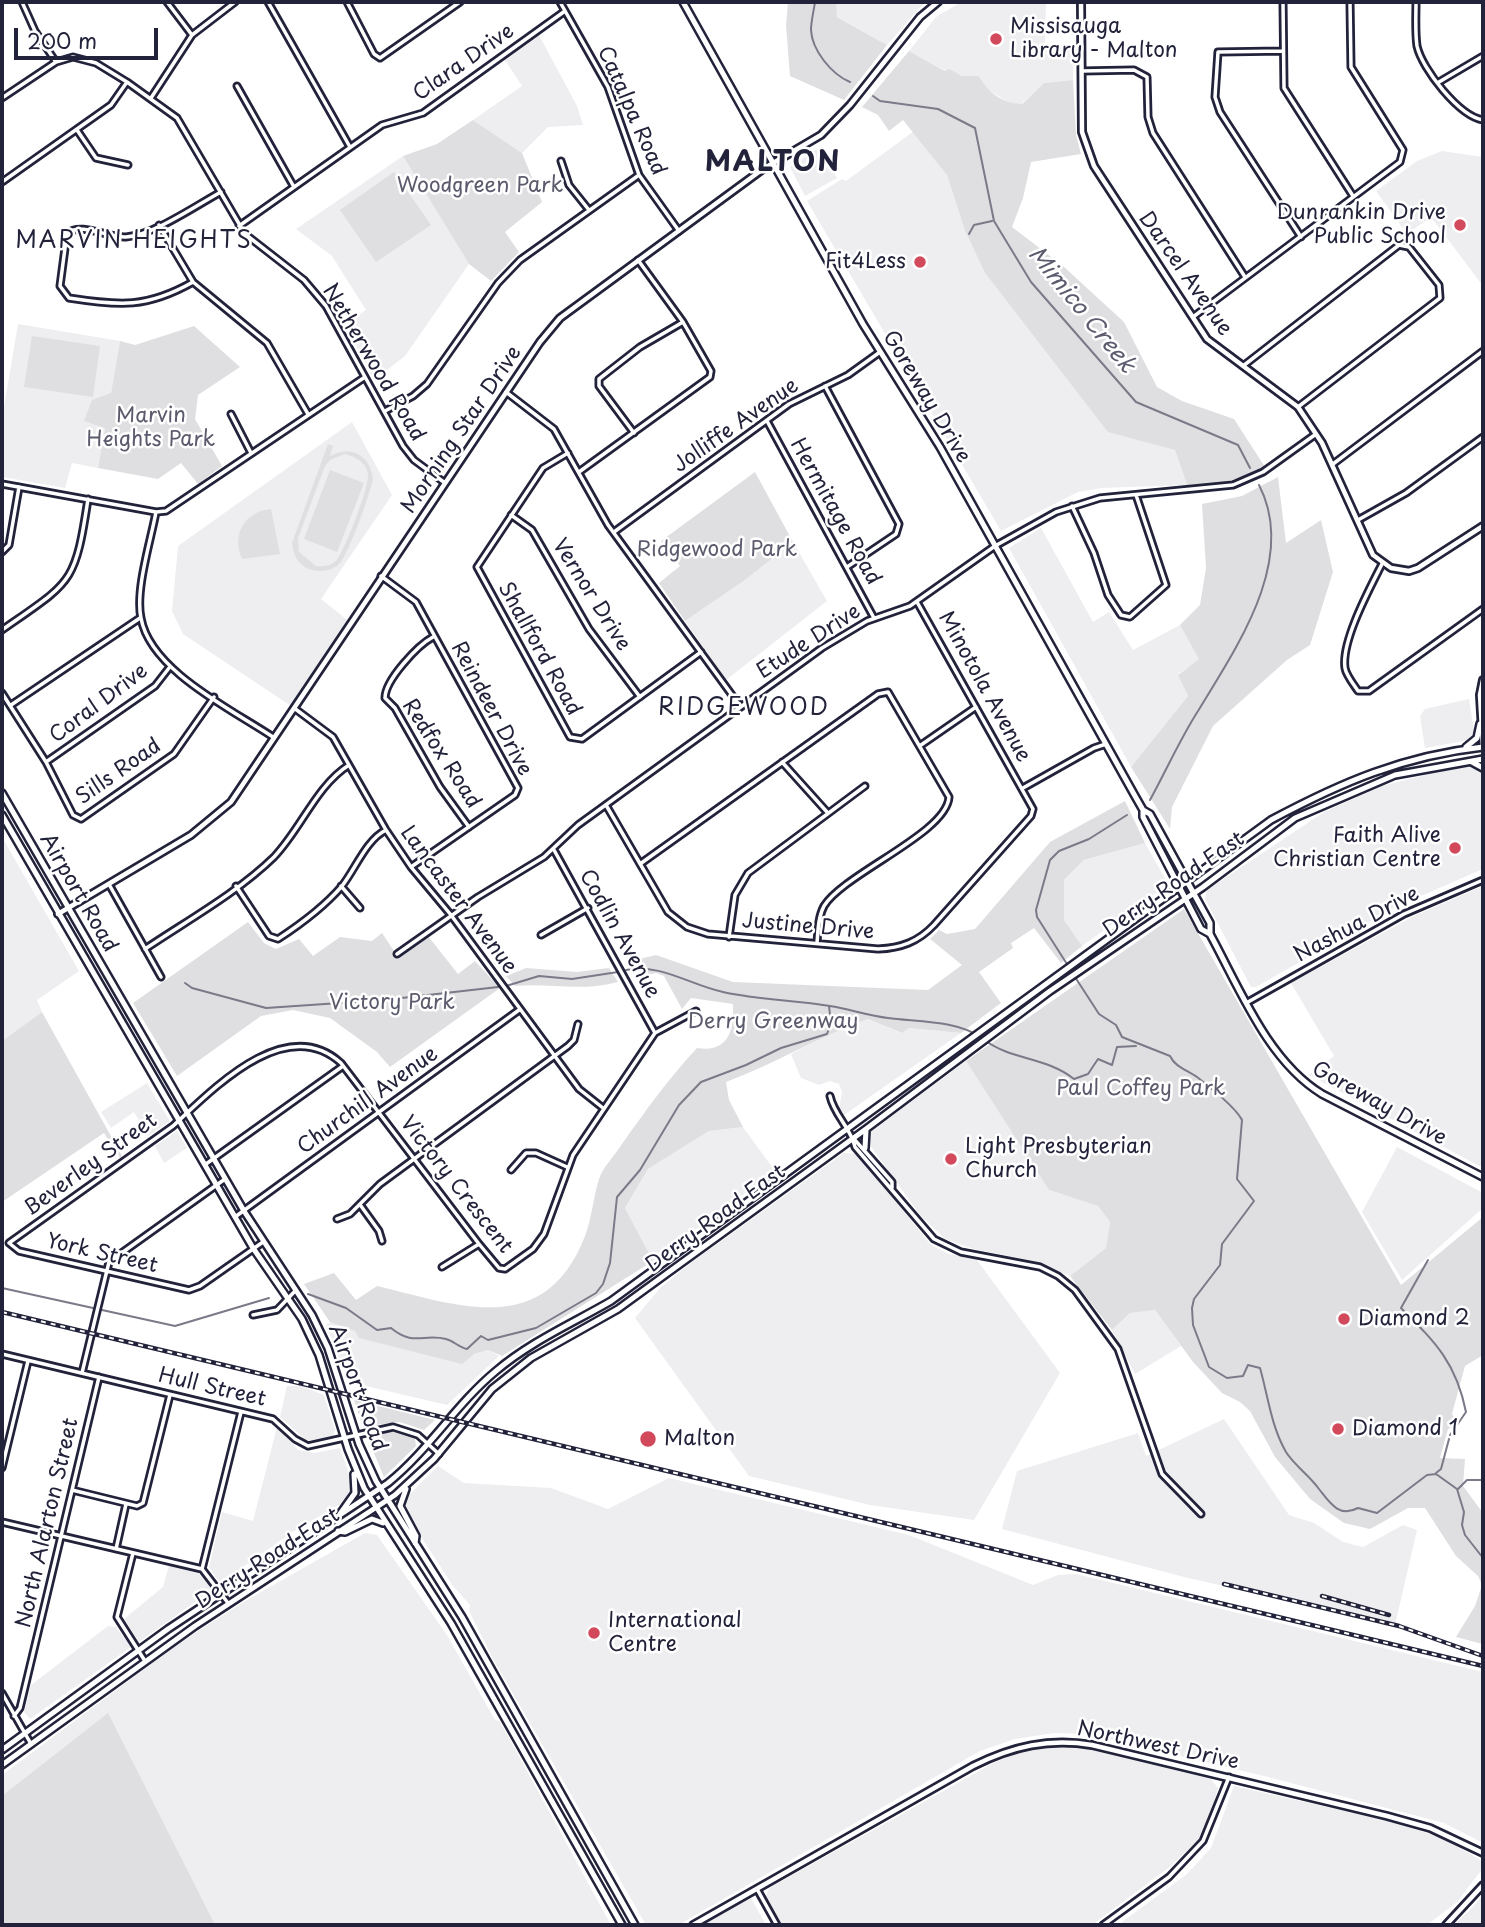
<!DOCTYPE html>
<html>
<head>
<meta charset="utf-8">
<style>
	body { margin:0 }
	#map { position:relative; width:1485px; height:1927px; overflow:hidden; background:#fff; font-family:"Playpen Sans",sans-serif }
	canvas { display:block }
	.frame { position:absolute; inset:0; border:4px solid #22223b; pointer-events:none }
	.scale { position:absolute; left:14px; top:28px; width:144px; height:32px; box-sizing:border-box; border:4px solid #22223b; border-top:0; padding-left:9px; font-size:21px; line-height:24px; white-space:nowrap; color:#22223b; -webkit-text-stroke:5px #fff; paint-order:stroke }
</style>
</head>
<body>
<div id="map">
<canvas width="1485" height="1927"></canvas>
<div class="frame"></div>
<div class="scale">200 m</div>
</div>
<script>
const context = document.querySelector('canvas').getContext('2d');
context.lineJoin = 'round';
function paint(path, color) { context.fillStyle = color; context.fill(path, 'evenodd'); }
function strokePath(path, color, width, dash) { context.strokeStyle = color; context.lineWidth = width; context.lineCap = dash ? 'butt' : 'round'; context.setLineDash(dash || []); context.stroke(path); }
function write(font, color, halo, rows, align = 'center') {
  context.font = font + ' "Playpen Sans",sans-serif'; context.lineWidth = 5; context.setLineDash([]); context.textBaseline = 'middle'; context.strokeStyle = halo; context.fillStyle = color; for (const [text, x, y, turn = 0] of rows) {
    context.save(); context.translate(x, y); context.rotate((+turn || 0) * Math.PI / 180); context.textAlign = isNaN(turn) ? turn : align; if (halo) context.strokeText(text, 0, 0); context.fillText(text, 0, 0); context.restore();
  }
}
paint(new Path2D(`
	M836,2H925L887,45L836,16Z
	M961,2H1046L1045,46L1074,47L1073,80L1044,83L1021,104H1011L985,88L979,76H962L946,71L909,51L936,17Z
	M539,35L577,106L583,125L548,127L522,153L473,120L522,86L505,60Z
	M914,131L947,175L965,231L985,273L1108,431L1175,450L1187,485L1101,488L1078,492L1001,531L807,201L842,179L846,181Z
	M819,148L837,178L805,196L790,167Z
	M1442,151L1483,157V286L1431,217L1407,234L1376,191L1417,161Z
	M403,156L469,264L405,356L374,380L345,324L366,310L332,256L296,229Z
	M18,324L120,341L98,468L72,463L65,488L2,477V419Z
	M352,422L392,495L321,599L351,623L294,708L183,634L172,611L178,546Z
	M1041,528L1093,622L1109,612L1133,650L1180,625L1200,659L1178,674L1188,696L1131,767L1009,548Z
	M793,542L827,601L726,680L685,621L745,580Z
	M1469,699L1474,730L1470,740L1425,748L1420,716L1425,709Z
	M1464,765H1473L1483,775V869L1396,907L1256,987H1251L1205,899L1207,890L1324,812L1382,786Z
	M2,837L79,971L37,1000L42,1012L2,1041Z
	M1145,843L1166,880L1163,888L1082,946L1064,920V880L1084,860Z
	M1483,886V1168L1309,1075L1334,1056L1291,983L1414,916Z
	M868,1019L901,1033L909,1028L961,1033L844,1115L839,1109L842,1092L839,1084L830,1081L819,1085L801,1078L791,1054L842,1028Z
	M966,1061L1049,1190L1098,1206L1110,1222L1106,1248L1070,1276L1034,1261L974,1249L945,1239L920,1215L867,1141L869,1133Z
	M147,1083L170,1121L148,1136L134,1112L111,1128L101,1112Z
	M743,1127L775,1171L653,1261L625,1208L648,1169L709,1131Z
	M177,1131L187,1148L164,1163L155,1146Z
	M1397,1147L1483,1193V1208L1402,1280L1362,1212Z
	M844,1153L857,1154L931,1245L949,1254L977,1260L1060,1373L974,1520L870,1505L749,1476L635,1318L660,1288L692,1262Z
	M1155,1310L1181,1346L1135,1374L1112,1330L1130,1313Z
	M330,1322L355,1331L474,1354L488,1350L499,1356L447,1405L349,1382L326,1325Z
	M287,1386H301L324,1395L335,1430L333,1436L317,1441L306,1440L280,1417Z
	M1224,1419L1289,1515L1314,1523L1343,1542L1363,1547L1403,1525L1417,1530L1395,1625L1184,1577L1002,1529L1017,1471L1138,1433L1146,1456Z
	M277,1427L298,1450L314,1453L340,1448L351,1479V1492L344,1502L294,1531L220,1583L209,1567L222,1512L253,1521Z
	M438,1466L464,1483L551,1488L608,1509L669,1478L909,1535L1033,1585L1058,1575L1076,1574L1483,1672V1843L1444,1823L1268,1777L1087,1734L1054,1733L1015,1739L980,1751L680,1924L646,1925L493,1659L469,1611L470,1605L453,1586L405,1512L407,1497Z
	M365,1533L377,1535L447,1635L495,1720L499,1721L509,1738L611,1925H2V1775L178,1644L247,1600Z
	M169,1565L197,1572L213,1589L139,1642L124,1619L163,1587Z
	M108,1626L116,1627L131,1647L30,1719L24,1712L31,1685Z
	M1051,1747L1086,1748L1211,1779L1218,1788L1211,1813L1198,1840L1171,1866L1092,1925H782L766,1896L769,1888L990,1765L1017,1752Z
	M1234,1786L1398,1823L1444,1839L1482,1861L1483,1868L1457,1902L1427,1925H1118L1187,1874L1211,1848Z
	M1483,1895V1925H1453L1469,1911Z
	M751,1898L766,1925H703Z`), '#eeeef1');
paint(new Path2D(`
	M788,2H836L837,17L887,45L844,100L790,76L786,25Z
	M909,51L945,71L949,69L962,76H979C987,92 1003,104 1022,104L1044,83L1073,80L1076,135L1081,154L1031,162L1023,198L1012,227L1063,266L1124,322L1157,387L1182,401L1234,419L1265,467L1224,483L1187,485L1175,450L1108,432L985,273L965,231L947,175L903,120L889,131L878,115L862,107Z
	M473,120L522,153L542,202L505,232L519,252L491,281L469,264L403,156L437,144Z
	M394,172L431,225L376,262L340,210Z
	M194,326L240,367L198,395L195,419L222,466L198,484L181,463L158,479L98,468L105,428L84,421L92,400L111,393L120,341L135,345Z
	M32,336L100,346L93,397L24,387Z
	M328,444L333,446L330,456C351,445 370,455 373,479C370,494 349,553 340,563C333,571 320,573 309,569C298,565 293,554 292,543ZM345,454C356,457 366,462 368,474C370,485 344,553 336,561C330,566 323,567 316,566L299,552L298,538L325,466L330,460Z
	M330,470L364,483L337,552L304,539Z
	M755,472L793,542L745,580L685,621L659,583L680,566L661,541Z
	M1278,477L1286,543L1321,520L1333,572L1310,645L1287,660L1213,726L1172,807L1170,829L1131,767L1188,696L1178,675L1199,659L1180,625L1200,605L1206,568L1202,504L1242,496Z
	M271,509L280,554L242,559C231,535 245,511 271,509Z
	M1125,801L1145,843L1084,860L1064,880V920L1082,946L1061,963L1034,928L1011,943L1013,948L979,972L1001,1003L961,1033L909,1028L902,1033L868,1019C819,1036 775,1064 726,1082L729,1100L743,1127L709,1131L648,1169L625,1208L653,1261L502,1356L488,1350L474,1354L462,1364L359,1338L355,1331L330,1322L304,1284L334,1273L356,1300L377,1286C460,1306 545,1339 585,1236C592,1218 593,1198 599,1179C603,1167 615,1155 622,1144C646,1110 669,1078 697,1048C729,1053 734,1030 733,1004L691,998L682,1009L664,976L656,973L635,977L627,962L656,955L733,982L928,990L962,965L930,939L939,930L947,934L975,929L1050,842Z
	M1184,909L1401,1285L1483,1217V1355L1465,1366L1452,1414L1457,1423L1448,1429L1440,1458L1465,1459L1463,1486L1483,1513V1644L1456,1637L1475,1606L1482,1585L1478,1576L1456,1556L1425,1508H1408L1370,1529L1344,1523L1310,1499L1275,1457L1250,1411L1240,1402L1222,1393L1193,1362L1155,1310L1130,1313L1112,1330L1070,1276L1106,1248L1110,1222L1098,1206L1049,1190L966,1061Z
	M248,922L264,943L276,949L299,939L313,956L340,937L372,941L382,933L396,954L428,936L458,974L475,961L500,988L390,1067L377,1052L330,1018L293,1010L261,1016L177,1076L133,1003Z
	M526,968L577,972L609,968L618,982C583,992 549,983 515,986L506,976Z
	M42,1012L122,1156L120,1158L104,1133L2,1202V1041Z
	M354,1400L435,1420L424,1430L400,1422L366,1426L361,1421Z
	M390,1431L415,1439L416,1446L384,1477L368,1439L372,1434Z
	M108,1713L215,1925H2V1796Z`), '#dfdfe2');
strokePath(new Path2D(`
	M815,2C814,10 811,21 811,30C812,50 831,74 850,82
	M873,96L880,101L938,109L975,128L994,221L1031,282L1136,402L1238,445L1250,468
	M969,234L974,225L992,221
	M1150,800C1166,771 1180,739 1198,711C1236,648 1298,560 1259,485
	M626,970C660,963 690,985 723,992C759,1000 794,1000 830,1006C849,1009 869,1016 888,1018C917,1022 957,1020 982,1038
	M1072,972L1037,917L1036,910L1050,860L1059,851L1089,839L1127,815
	M1075,977L1099,1014L1116,1025L1122,1037L1170,1056C1175,1067 1187,1070 1197,1077C1209,1086 1236,1108 1242,1120L1237,1179L1254,1201L1222,1244L1220,1265L1194,1299L1192,1308L1193,1325L1209,1367L1227,1378L1243,1376L1248,1365L1260,1368C1268,1396 1271,1426 1286,1452C1294,1465 1310,1476 1319,1489C1330,1503 1339,1518 1358,1508L1377,1513L1427,1475L1436,1474L1457,1489L1464,1512L1462,1525L1465,1535L1483,1558
	M185,983L192,988L266,1008L384,1000L498,987
	M506,986L539,976L572,979L618,972
	M986,1041C1012,1060 1046,1057 1074,1079L1088,1074L1098,1059L1112,1065L1117,1047L1136,1046
	M1428,1260L1401,1308C1435,1342 1456,1362 1466,1412L1450,1435
	M2,1288L93,1308
	M308,1294L346,1308L377,1330L391,1328C414,1347 423,1333 446,1339C454,1341 458,1347 467,1349L481,1336L488,1340L536,1328L596,1293L603,1284L610,1263L617,1197L640,1170L679,1105L701,1082L746,1065L781,1048L827,1034L831,1023L829,1006
	M102,1310L175,1326L269,1298
	M1436,1473L1441,1469L1449,1439
	M1458,1489L1467,1480H1483`), '#7a7a88', 2);
const minor = new Path2D(`
	M22,2L35,31L56,62
	M167,2L192,35
	M268,2L350,147
	M347,2L374,54L380,58L460,2
	M560,2L608,87L639,175L679,231
	M1283,2L1284,88L1353,196
	M1416,2C1416,16 1415,32 1417,46C1422,69 1459,116 1483,120
	M1282,51L1218,52L1215,97L1220,112L1301,237
	M1082,71L1134,70L1147,77L1148,117L1153,133L1245,277
	M1439,82L1483,56
	M237,86L294,187
	M2,98L56,62L73,57L96,63L127,82L177,118L245,234L304,280L326,306L403,446L414,460L445,483
	M151,98L192,35L235,2
	M77,130L96,158L128,165
	M561,161L569,185L589,210
	M2,182L111,105L127,82
	M159,225L193,282L267,343L308,414
	M239,226L382,125L423,113L565,11
	M193,282C147,308 120,306 69,298L60,286L67,233C82,222 108,238 126,237C154,235 195,206 221,192
	M1193,317L1400,162L1403,150L1351,67L1350,2
	M1243,366L1399,245L1409,247L1439,285L1440,298L1298,407
	M825,386L899,524L896,534L847,567
	M506,392L554,429L608,525L740,706
	M385,411L413,396L427,384L498,283L520,260L639,175
	M231,414L251,453
	M767,421L874,618
	M634,433L599,386V379L640,347L683,322
	M568,453L543,468L477,567L570,737L582,739L701,652
	M1333,464L1483,351
	M579,472L710,377L711,371L683,322L638,260
	M2,484L156,512L166,511L365,377
	M1072,506L1094,553L1108,595L1121,615L1130,617L1166,585L1136,495
	M156,512C151,540 135,590 141,618C150,670 231,709 273,737
	M511,515L532,530L589,629L640,697
	M1358,520L1406,493L1483,437
	M614,532L789,404L848,375L880,352
	M2,552L9,545L19,487
	M1382,564C1370,588 1341,641 1345,668C1346,675 1354,685 1358,691H1369L1483,609
	M381,576L416,602L518,788L515,795L411,867
	M2,630C72,581 75,585 88,499
	M433,637C418,645 385,680 385,698L395,708L440,787L469,827
	M2,693L46,762L73,815L81,819L174,754L214,697
	M11,705L140,618
	M294,708L333,737L386,830L411,867L451,915L579,1089L603,1108
	M921,745L976,707
	M46,762L155,686L169,668
	M782,762L827,812
	M1023,788L1094,748L1106,744
	M606,805L668,912L687,927L708,934L878,949C901,948 918,942 934,925L1031,816L1033,809L917,602
	M554,850L655,1033
	M640,864L878,694L888,692L949,797C947,833 845,873 824,906C818,917 818,931 817,943
	M110,886L161,977
	M236,886L269,936L278,939C301,924 324,907 342,886C356,868 366,840 386,830
	M341,886L360,908
	M541,935L588,908
	M729,937L735,895L748,873L865,786
	M145,949C188,920 237,893 274,857C301,829 316,786 349,765
	M397,954L478,897L544,857L578,825L822,648L867,621L910,606L995,546L1056,512L1100,498L1233,485L1263,472L1316,434
	M1248,1002L1404,914L1483,880
	M830,1096C834,1115 851,1128 855,1147L934,1239L961,1252L1040,1267L1058,1276L1075,1290L1118,1349L1162,1474L1201,1514
	M854,1139L892,1182V1188
	M206,1164L343,1066
	M511,1170L526,1153H536L567,1167
	M361,1206L379,1231L382,1241
	M235,1217L519,1010
	M337,1219L350,1214L380,1184L568,1046L574,1040L578,1024
	M263,1242L200,1286L189,1290L19,1251L9,1243L173,1126C214,1088 286,1013 341,1063L479,1244L499,1268L505,1269L533,1249L544,1234L573,1155L655,1033L696,1011
	M442,1267L479,1244
	M253,1315L277,1310L296,1290
	M2,1354L273,1419L295,1439L308,1446L393,1427L418,1435L439,1454
	M82,1373L109,1262L225,1179
	M2,1468L28,1361
	M72,1490L137,1506L143,1503L170,1395
	M2,1522L202,1569L228,1603
	M116,1549L126,1504
	M133,1553L117,1617L145,1661
	M202,1569L241,1412
	M2,1693L31,1744
	M14,1716L20,1708L99,1377
	M757,1889L777,1925
	M1103,1925L1169,1877L1203,1841L1229,1777`);
const tertiary = new Path2D(`
	M1081,2L1082,132L1094,166L1207,339L1298,407L1322,443L1373,555L1391,568L1409,571L1418,568L1483,526
	M1483,680L1480,695L1483,746
	M58,914L191,835L231,802L540,342L560,318L763,169L821,135L850,105L920,17L938,2
	M693,1925L973,1766C1013,1746 1049,1738 1092,1745L1387,1816L1430,1828L1483,1853
	M1446,1925L1483,1885`);
const secondary = new Path2D(`
	M683,2L863,324L940,447L1135,796L1143,810L1150,814L1210,923V934C1240,989 1268,1061 1322,1094L1483,1177
	M1466,747L1477,738L1480,724
	M1472,762L1483,768
	M2,793L244,1211L312,1315L328,1348L359,1444L376,1481L462,1617L635,1925
	M1143,810V817L1201,929L1210,934
	M2,815L253,1248L302,1319L319,1355L348,1449L364,1488L451,1623L622,1925
	M865,1148L866,1130
	M406,1489L400,1506L416,1536L415,1543
	M340,1514L355,1493L354,1474
	M338,1531L345,1532L372,1519L383,1523
	M2,1750L168,1629L388,1483C429,1450 456,1404 496,1371C530,1342 573,1323 611,1301L1271,820C1342,782 1403,756 1483,747
	M2,1765L195,1626L395,1495L434,1459L492,1389L531,1358L618,1309L866,1129L1050,991L1203,887L1295,818L1395,775L1483,759`);
strokePath(minor, '#22223b', 9);
strokePath(tertiary, '#22223b', 10);
strokePath(secondary, '#22223b', 10);
strokePath(minor, '#fff', 3.5);
strokePath(tertiary, '#fff', 4.5);
strokePath(secondary, '#fff', 5);
const rail = new Path2D(`
	M2,1312L1483,1666
	M1224,1584L1399,1626L1483,1656
	M1322,1596L1389,1615`);
strokePath(rail, '#22223b', 4.5);
strokePath(rail, '#fff', 2, [5]);
for (const [x, y, r, color] of [
	[996,39,7,"#d1495b"],
	[1460,225,7,"#d1495b"],
	[920,262,7,"#d1495b"],
	[1455,848,7,"#d1495b"],
	[951,1159,7,"#d1495b"],
	[1344,1319,7,"#d1495b"],
	[1338,1429,7,"#d1495b"],
	[648,1439,9,"#d1495b"],
	[594,1633,7,"#d1495b"]
]) { const dot = new Path2D(); dot.arc(x, y, r, 0, 2 * Math.PI); context.fillStyle = color; context.fill(dot); strokePath(dot, '#fff', 2.5); }
write('21px', '#22223b', '#fff', [
	["Missisauga",1010,27],
	["Library - Malton",1010,51],
	["Dunrankin Drive",1446,213,"right"],
	["Public School",1446,237,"right"],
	["Fit4Less",906,262,"right"],
	["Faith Alive",1441,836,"right"],
	["Christian Centre",1441,860,"right"],
	["Light Presbyterian",965,1147],
	["Church",965,1171],
	["Diamond 2",1358,1319],
	["Diamond 1",1352,1429],
	["Malton",664,1439],
	["International",608,1621],
	["Centre",608,1645]
], 'left');
write('21px', '#22223b', '#fff', [
	["Clara Drive",464,63,-35],
	["Catalpa Road",631,111,66],
	["Darcel Avenue",1185,274,55],
	["Netherwood Road",373,363,59],
	["Goreway Drive",926,397,59],
	["Jolliffe Avenue",736,426,-35],
	["Morning Star Drive",462,430,-56],
	["Hermitage Road",835,512,61],
	["Vernor Drive",591,595,58],
	["Etude Drive",809,642,-33],
	["Shallford Road",539,649,61],
	["Minotola Avenue",984,687,61],
	["Coral Drive",99,704,-37],
	["Reindeer Drive",491,709,62],
	["Redfox Road",441,754,57],
	["Sills Road",119,772,-35],
	["Derry Road East",1174,885,-35],
	["Airport Road",78,893,60],
	["Lancaster Avenue",458,900,53],
	["Nashua Drive",1357,925,-28],
	["Justine Drive",808,927,5],
	["Codlin Avenue",619,934,61],
	["Churchill Avenue",368,1101,-36],
	["Goreway Drive",1379,1104,29],
	["Beverley Street",91,1165,-36],
	["Victory Crescent",456,1185,52],
	["Derry Road East",716,1219,-36],
	["York Street",102,1254,13],
	["Hull Street",212,1388,13],
	["Airport Road",357,1388,70],
	["North Alarton Street",48,1523,-77],
	["Derry Road East",268,1559,-33],
	["Northwest Drive",1158,1746,12]
]);
write('21px', '#5b5b6d', '#fff', [
	["Woodgreen Park",480,186],
	["Marvin",151,416],
	["Heights Park",151,440],
	["Ridgewood Park",717,550],
	["Victory Park",392,1003],
	["Derry Greenway",773,1022],
	["Paul Coffey Park",1141,1089]
]);
context.letterSpacing = '2px';
write('23px', '#22223b', '#fff', [
	["MARVIN HEIGHTS",134,242],
	["RIDGEWOOD",744,709]
]);
context.letterSpacing = '0px';
write('italic 23px', '#5c5c6f', '#fff', [
	["Mimico Creek",1081,310,51]
]);
context.letterSpacing = '2px';
write('bold 28px', '#22223b', '#fff', [
	["MALTON",773,163]
]);
context.letterSpacing = '0px';
</script>
</body>
</html>
